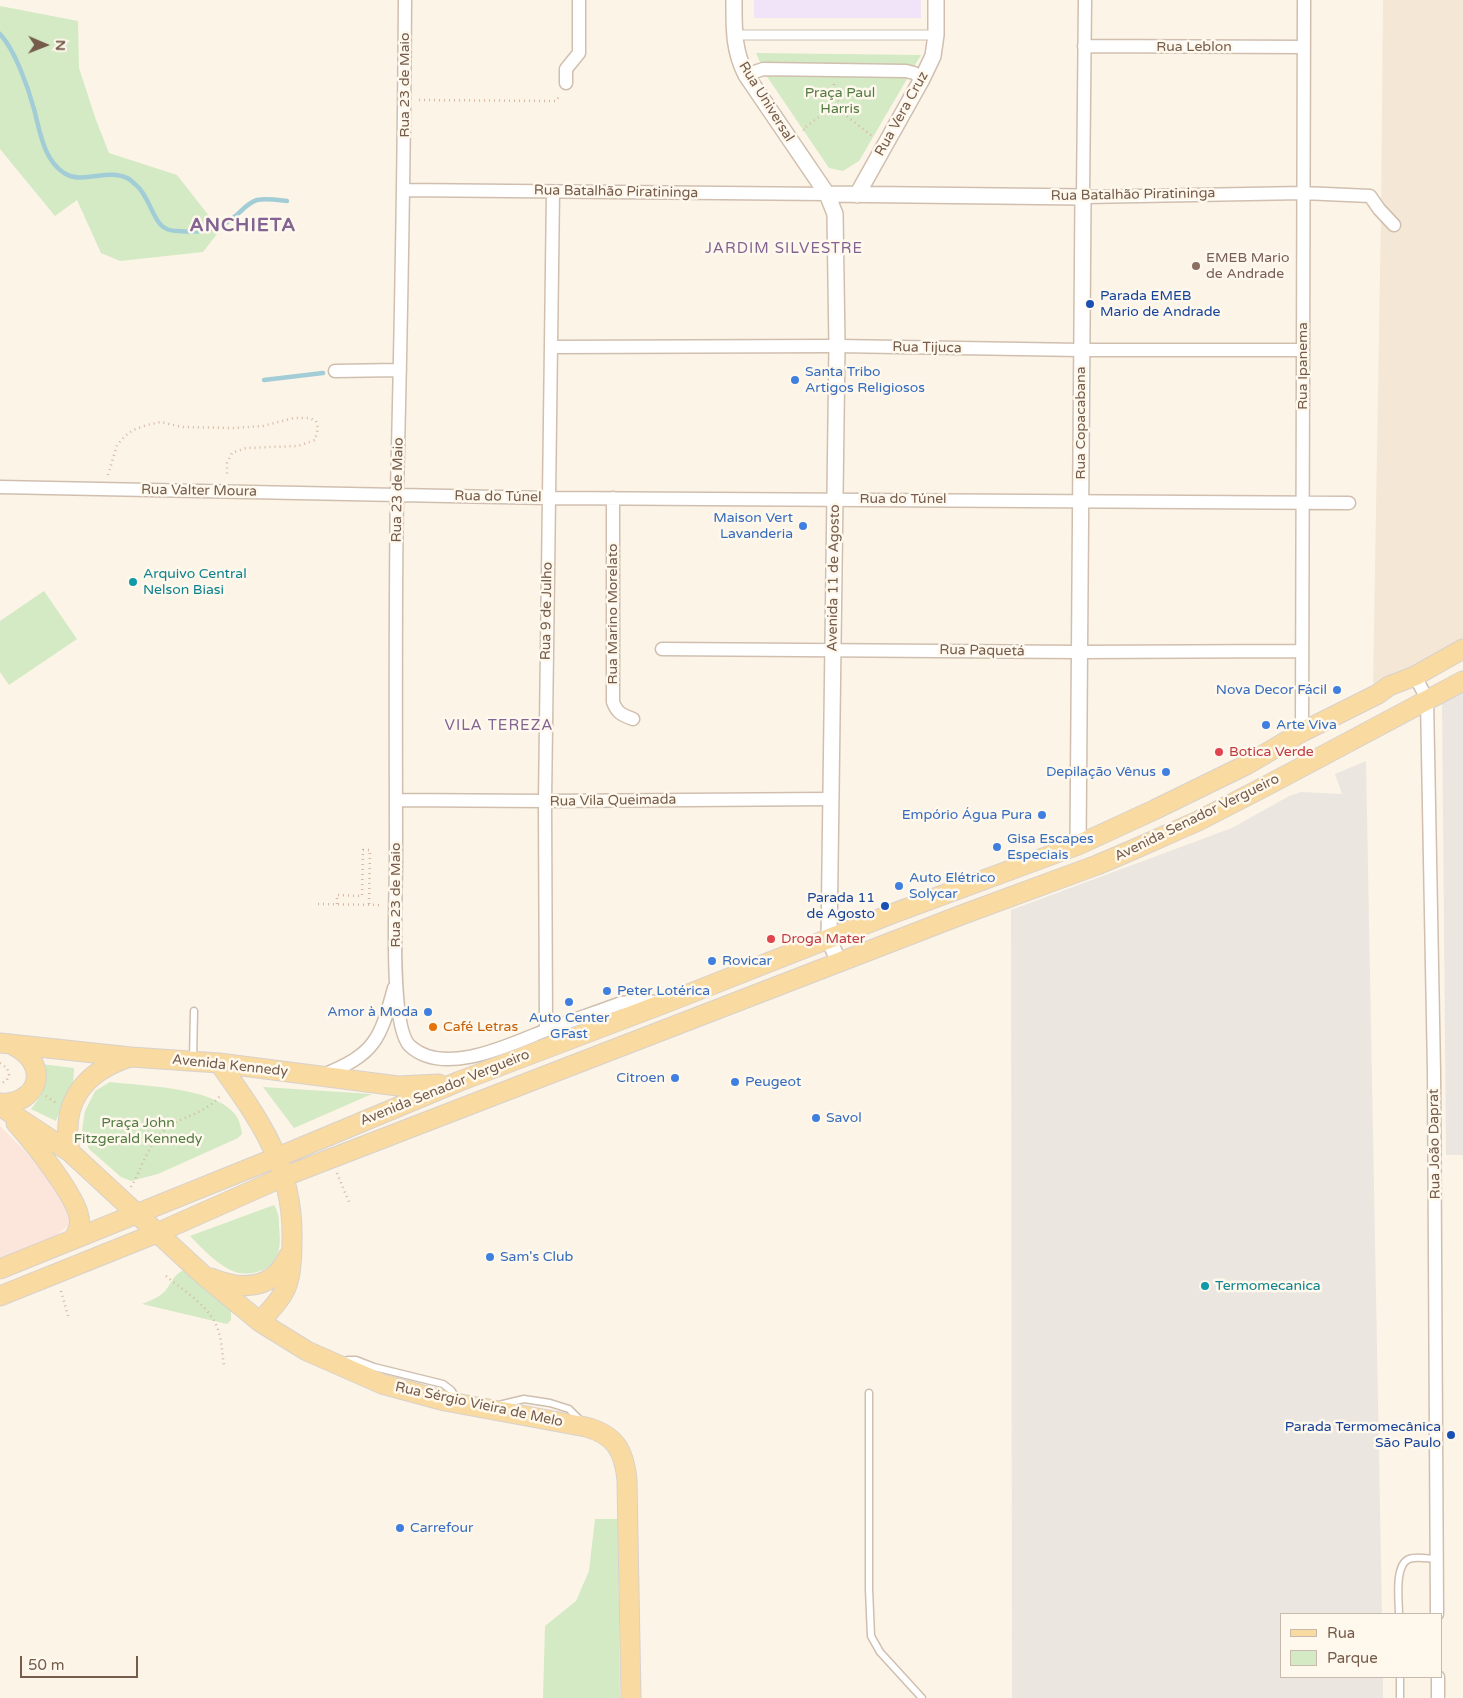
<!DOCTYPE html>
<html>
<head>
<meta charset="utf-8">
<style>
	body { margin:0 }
	#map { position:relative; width:1463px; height:1698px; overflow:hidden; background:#fcf4e7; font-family:"Varela Round",sans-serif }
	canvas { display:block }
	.legend { position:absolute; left:1280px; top:1613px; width:162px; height:65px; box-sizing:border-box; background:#fff8ed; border:1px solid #c8baac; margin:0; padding:6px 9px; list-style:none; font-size:15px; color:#755c4b }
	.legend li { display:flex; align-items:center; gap:10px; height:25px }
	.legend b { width:25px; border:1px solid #c8baac }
	.north { position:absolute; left:20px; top:20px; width:50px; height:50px; -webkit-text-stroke:4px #fff8ed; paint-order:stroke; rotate:91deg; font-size:14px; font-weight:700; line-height:20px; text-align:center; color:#755c4b }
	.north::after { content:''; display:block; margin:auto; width:18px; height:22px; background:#755c4b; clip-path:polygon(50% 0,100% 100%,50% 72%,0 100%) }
	.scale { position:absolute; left:20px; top:1656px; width:118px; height:22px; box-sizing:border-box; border:2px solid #755c4b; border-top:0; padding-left:6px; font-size:15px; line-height:18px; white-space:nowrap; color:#755c4b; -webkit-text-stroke:4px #fff8ed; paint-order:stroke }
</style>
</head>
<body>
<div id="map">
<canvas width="1463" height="1698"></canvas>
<ul class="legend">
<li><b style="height:6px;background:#f9dba1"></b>Rua</li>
<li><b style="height:14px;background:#d3eac5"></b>Parque</li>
</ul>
<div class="north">N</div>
<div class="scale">50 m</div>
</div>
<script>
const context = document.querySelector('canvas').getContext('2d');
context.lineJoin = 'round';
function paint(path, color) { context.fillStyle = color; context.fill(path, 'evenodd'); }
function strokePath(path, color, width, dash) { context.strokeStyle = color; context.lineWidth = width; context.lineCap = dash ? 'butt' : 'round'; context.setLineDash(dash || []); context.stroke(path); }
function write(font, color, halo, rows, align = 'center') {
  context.font = font + ' "Varela Round",sans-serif'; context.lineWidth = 5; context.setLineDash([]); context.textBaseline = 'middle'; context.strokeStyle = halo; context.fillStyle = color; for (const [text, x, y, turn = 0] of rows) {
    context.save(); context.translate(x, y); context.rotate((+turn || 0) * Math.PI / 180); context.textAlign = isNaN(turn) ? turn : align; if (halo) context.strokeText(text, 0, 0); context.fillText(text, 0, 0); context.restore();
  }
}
paint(new Path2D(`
	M1383,0H1463V655L1373,687L1381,216Z`), '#f4e7d5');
paint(new Path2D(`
	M0,1126L24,1150L50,1182L63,1203L72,1222L55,1237L0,1259Z`), '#fce6db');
paint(new Path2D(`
	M1463,687V1155H1446L1442,698Z
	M1366,761L1382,1614H1282V1677H1383V1698H1012L1011,910L1232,828L1289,796L1301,792L1342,794L1335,774Z`), '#ece6e0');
paint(new Path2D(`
	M754,0H921V18H754Z`), '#f1e3f8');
paint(new Path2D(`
	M0,6L78,21L79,68L96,120L109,153L177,175L220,230L203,252L120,261L101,253L77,200L55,216L0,149Z
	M756,53L921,55L859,161L843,171L829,168L766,75Z
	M44,591L77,639L9,685L0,672V621Z
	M41,1064L74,1068L73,1085L64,1101L56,1121L31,1109C45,1092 48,1084 41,1064Z
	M110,1082C143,1086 211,1087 234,1113C239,1118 241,1127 242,1134L238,1138L158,1174L131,1181L121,1177L89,1149L82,1130L85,1111L95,1091Z
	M263,1087L372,1094L294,1128Z
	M274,1205C279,1213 279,1219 279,1227C280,1237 281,1248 276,1258C269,1272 249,1276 235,1272C217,1265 203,1249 190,1236Z
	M184,1270L207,1291L227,1305L231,1311V1320L227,1324L142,1304C150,1301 160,1297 166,1290C172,1282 174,1274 184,1270Z
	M595,1519H618L620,1698H543L545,1626L576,1601L589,1571Z`), '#d3eac5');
strokePath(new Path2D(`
	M0,34C15,50 28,87 34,109C40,131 43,159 64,173C83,185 107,168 127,178C130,179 133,183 136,185C149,195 153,222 165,228C168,230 175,231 179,231C198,233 219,230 233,218C241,212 247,203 257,200C267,198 278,200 287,201
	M264,380L323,373`), '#a2cdd7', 4.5);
const service = new Path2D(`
	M193,1060L194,1011
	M342,1362L348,1360H356L374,1367L443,1384L451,1390L457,1399
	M869,1393V1589L871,1636L880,1652L922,1698
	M499,1405L524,1399L550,1403L569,1409L582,1422
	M1399,1614C1399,1601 1394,1565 1409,1559C1417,1556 1429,1559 1437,1559
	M1400,1677V1698`);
const pedestrian = new Path2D(`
	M734,35H936`);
const minor = new Path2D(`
	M405,0C404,164 401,328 397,492C395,616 396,739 396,863C396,894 389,1027 410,1046C445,1078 513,1043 549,1029C573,1020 597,1012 621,1003L641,1001L659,1002
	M1085,0L1083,197L1303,193L1370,196L1379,209L1394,225
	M1084,46L1304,47
	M746,75L763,69L906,71L914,73L922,79
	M566,83V69L579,53V0
	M404,190L827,194
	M551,347L837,346L1081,350H1303
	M335,371L400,370
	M0,487L548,498L1349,503
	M613,498V702C617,713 622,715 633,719
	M662,649L1079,652L1302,651
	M1415,676L1427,699L1434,1072L1437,1614
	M1302,732L1304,0
	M396,800L545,801L830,799
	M546,1030L545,801L553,192
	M323,1075C375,1054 380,1040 394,988
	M1438,1677V1698`);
const tertiary = new Path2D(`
	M734,0C734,28 733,49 746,75L827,194L835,214L837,346L829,940L839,962
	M827,194L1083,197L1078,845
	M857,195L922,79L933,56L936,35V0`);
const primary = new Path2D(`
	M0,1043L131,1057L219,1063L398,1086L439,1084
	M219,1063C259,1119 294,1167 292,1240C292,1253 292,1269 288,1282C284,1297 270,1310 260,1322
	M0,1103C19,1105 42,1091 35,1068C32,1057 21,1049 11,1044
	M0,1106L70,1152L203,1275L260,1322L307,1351L382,1384L445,1401L586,1427C615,1435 624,1450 627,1480L631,1698
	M16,1123C32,1141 76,1196 79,1217C81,1225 77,1233 73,1239
	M70,1152C60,1102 84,1072 130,1057
	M0,1269L290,1152L460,1081L668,1002L894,913L1078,845L1154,810L1248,764L1302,732L1378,694L1389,686L1415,676L1463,649
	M211,1278C243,1291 274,1290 289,1255
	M0,1296L157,1233L283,1177L964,914L1097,865L1130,851L1198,821L1266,786L1463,681`);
strokePath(service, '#d0bfaf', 9);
strokePath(pedestrian, '#d0bfaf', 11);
strokePath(minor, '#d0bfaf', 15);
strokePath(tertiary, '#d0bfaf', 18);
strokePath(primary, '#d8d1cd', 21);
strokePath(new Path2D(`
	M827 106a7 7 0 1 1 14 0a7 7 0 1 1-14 0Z
	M419,100L556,101L560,95
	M834,100V84
	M839,110L873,137
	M804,130L803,129L828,110
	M108,475L117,445L125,436L133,430L147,425L161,422L182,427L233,428L263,426L294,418H309L316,421L318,428L315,440L298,446L246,448L232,453L227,463V477
	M318,904L382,905
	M337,904V895L362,896L363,850H370L369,905
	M0,1063L7,1068L9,1075L7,1080L0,1084
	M46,1096L56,1103
	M337,1173L349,1202
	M131,1187C142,1168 148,1144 165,1130C184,1114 203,1116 222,1094
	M166,1276C185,1292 213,1308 219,1333C222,1343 222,1354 224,1365
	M61,1291L68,1316`), '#d6b8a2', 2.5, [1, 4]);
strokePath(service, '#fff', 6);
strokePath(pedestrian, '#fff', 9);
strokePath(minor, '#fff', 12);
strokePath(tertiary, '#fff', 15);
strokePath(primary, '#f9dba1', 19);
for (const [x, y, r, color] of [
	[1196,266,5,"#8d6e63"],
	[1090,304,5,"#1a4fb4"],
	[795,380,5,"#3f7fe0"],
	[803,526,5,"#3f7fe0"],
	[133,582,5,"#0f9aa8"],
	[1337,690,5,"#3f7fe0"],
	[1266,725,5,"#3f7fe0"],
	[1219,752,5,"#e0444e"],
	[1166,772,5,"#3f7fe0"],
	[1042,815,5,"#3f7fe0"],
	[997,847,5,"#3f7fe0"],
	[899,886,5,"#3f7fe0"],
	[885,906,5,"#1a4fb4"],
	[771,939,5,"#e0444e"],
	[712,961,5,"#3f7fe0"],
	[607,991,5,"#3f7fe0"],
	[569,1002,5,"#3f7fe0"],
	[428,1012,5,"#3f7fe0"],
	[433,1027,5,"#e8710a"],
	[675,1078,5,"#3f7fe0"],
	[735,1082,5,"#3f7fe0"],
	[816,1118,5,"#3f7fe0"],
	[490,1257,5,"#3f7fe0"],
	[1205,1286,5,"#0f9aa8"],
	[1451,1435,5,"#1a4fb4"],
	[400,1528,5,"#3f7fe0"]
]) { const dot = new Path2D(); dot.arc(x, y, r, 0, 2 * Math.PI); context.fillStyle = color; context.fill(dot); strokePath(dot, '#fff8ed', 2); }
write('14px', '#755c4b', '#fff8ed', [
	["Rua Leblon",1194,47],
	["Rua 23 de Maio",405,85,-90],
	["Rua Universal",766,102,58],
	["Rua Vera Cruz",902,114,-61],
	["Rua Batalhão Piratininga",616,192,1],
	["Rua Batalhão Piratininga",1133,195,-1],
	["Rua Tijuca",927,348,1],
	["Rua Ipanema",1303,366,-90],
	["Rua Copacabana",1081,423,-90],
	["Rua 23 de Maio",398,490,-89],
	["Rua Valter Moura",199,491,1],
	["Rua do Túnel",498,497,1],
	["Rua do Túnel",903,499],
	["Avenida 11 de Agosto",834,578,-89],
	["Rua 9 de Julho",547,611,-89],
	["Rua Marino Morelato",613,614,-90],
	["Rua Paquetá",982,651,1],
	["Rua Vila Queimada",613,801,-1],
	["Avenida Senador Vergueiro",1197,818,-26],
	["Rua 23 de Maio",396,895,-90],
	["Avenida Kennedy",230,1066,6],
	["Avenida Senador Vergueiro",445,1088,-22],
	["Rua João Daprat",1435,1144,-91],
	["Rua Sérgio Vieira de Melo",479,1405,12]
]);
write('14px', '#527b43', '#fff8ed', [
	["Praça Paul",840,93],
	["Harris",840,109],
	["Praça John",138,1123],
	["Fitzgerald Kennedy",138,1139]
]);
write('14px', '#785e54', '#fff8ed', [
	["EMEB Mario",1206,258],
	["de Andrade",1206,274]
], 'left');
write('14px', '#164399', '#fff8ed', [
	["Parada EMEB",1100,296,"left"],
	["Mario de Andrade",1100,312,"left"],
	["Parada 11",875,898],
	["de Agosto",875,914],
	["Parada Termomecânica",1441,1427],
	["São Paulo",1441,1443]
], 'right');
write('14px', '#366cbe', '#fff8ed', [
	["Santa Tribo",805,372],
	["Artigos Religiosos",805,388],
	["Maison Vert",793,518,"right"],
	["Lavanderia",793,534,"right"],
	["Nova Decor Fácil",1327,690,"right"],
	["Arte Viva",1276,725],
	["Depilação Vênus",1156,772,"right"],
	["Empório Água Pura",1032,815,"right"],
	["Gisa Escapes",1007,839],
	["Especiais",1007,855],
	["Auto Elétrico",909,878],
	["Solycar",909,894],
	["Rovicar",722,961],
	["Peter Lotérica",617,991],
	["Amor à Moda",418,1012,"right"],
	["Auto Center",569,1018,"center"],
	["GFast",569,1034,"center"],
	["Citroen",665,1078,"right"],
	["Peugeot",745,1082],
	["Savol",826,1118],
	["Sam's Club",500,1257],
	["Carrefour",410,1528]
], 'left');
write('14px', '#0d838f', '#fff8ed', [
	["Arquivo Central",143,574],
	["Nelson Biasi",143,590],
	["Termomecanica",1215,1286]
], 'left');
write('14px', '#be3a42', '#fff8ed', [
	["Botica Verde",1229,752],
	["Droga Mater",781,939]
], 'left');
write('14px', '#c56008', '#fff8ed', [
	["Café Letras",443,1027]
], 'left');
context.letterSpacing = '1px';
write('15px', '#836392', '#fff8ed', [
	["JARDIM SILVESTRE",784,249],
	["VILA TEREZA",499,726]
]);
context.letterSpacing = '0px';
context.letterSpacing = '1px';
write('bold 19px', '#836392', '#fff8ed', [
	["ANCHIETA",243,226]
]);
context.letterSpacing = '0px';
</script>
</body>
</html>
